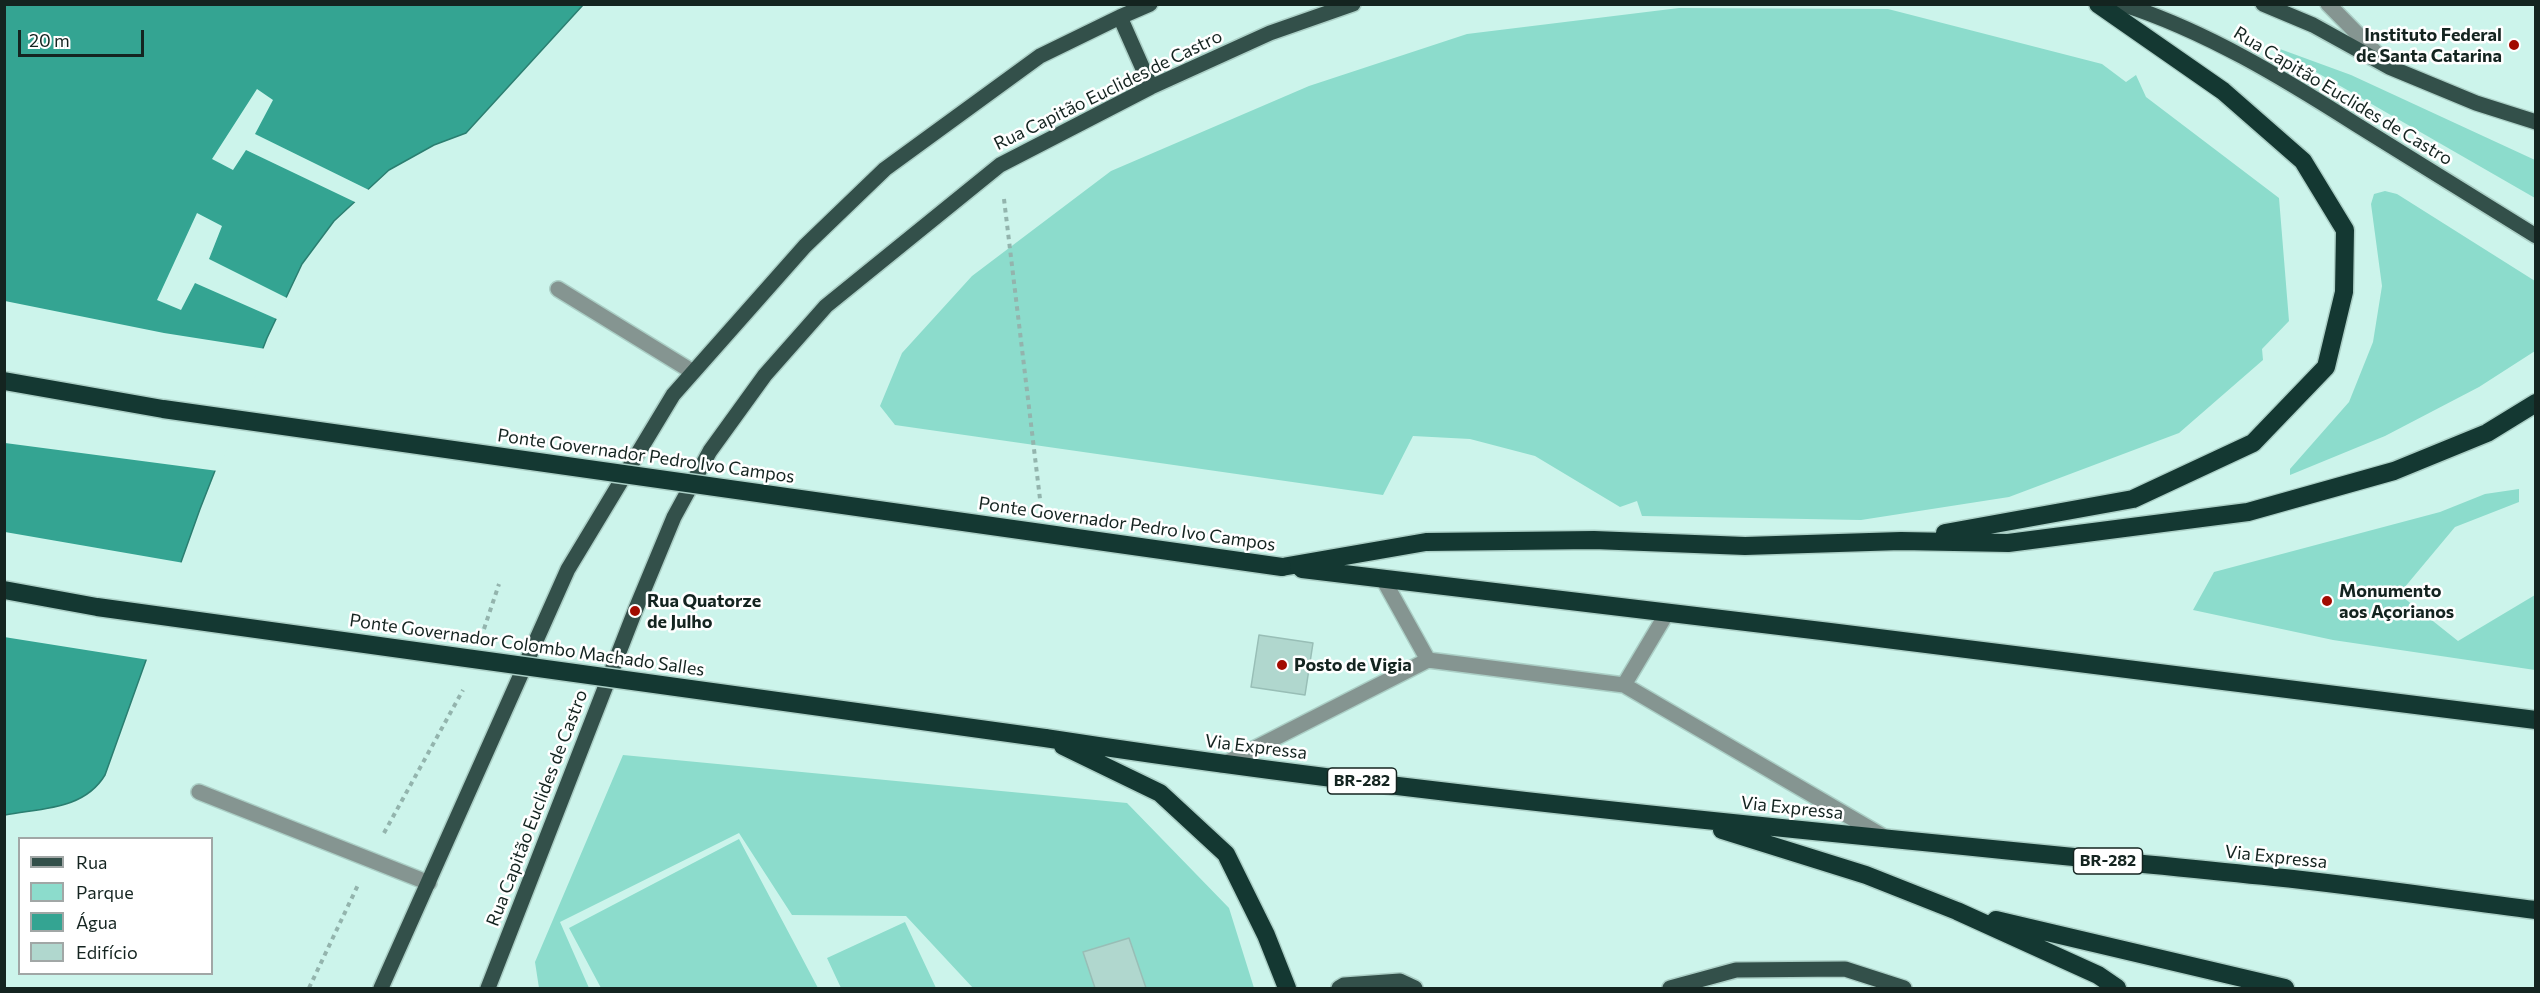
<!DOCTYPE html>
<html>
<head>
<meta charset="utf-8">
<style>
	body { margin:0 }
	#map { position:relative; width:2540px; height:993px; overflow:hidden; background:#ccf4eb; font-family:Commissioner,sans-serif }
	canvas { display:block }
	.frame { position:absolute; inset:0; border:6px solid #142420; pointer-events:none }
	.legend { position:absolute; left:18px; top:837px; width:195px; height:138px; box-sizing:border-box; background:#fff; border:2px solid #a1a7a6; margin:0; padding:8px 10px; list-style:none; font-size:18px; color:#142420 }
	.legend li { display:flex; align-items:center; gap:12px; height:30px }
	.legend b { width:30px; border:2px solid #a1a7a6 }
	.scale { position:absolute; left:18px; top:30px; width:126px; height:27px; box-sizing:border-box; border:3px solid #142420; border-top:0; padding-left:8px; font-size:18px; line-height:21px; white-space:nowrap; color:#142420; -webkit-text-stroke:4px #fff; paint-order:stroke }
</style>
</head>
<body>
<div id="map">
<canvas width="2540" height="993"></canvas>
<div class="frame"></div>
<ul class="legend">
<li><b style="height:8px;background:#33504a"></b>Rua</li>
<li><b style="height:16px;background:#8cdccc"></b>Parque</li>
<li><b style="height:16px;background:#34a492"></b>Água</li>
<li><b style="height:16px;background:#b0d7ce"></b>Edifício</li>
</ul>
<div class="scale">20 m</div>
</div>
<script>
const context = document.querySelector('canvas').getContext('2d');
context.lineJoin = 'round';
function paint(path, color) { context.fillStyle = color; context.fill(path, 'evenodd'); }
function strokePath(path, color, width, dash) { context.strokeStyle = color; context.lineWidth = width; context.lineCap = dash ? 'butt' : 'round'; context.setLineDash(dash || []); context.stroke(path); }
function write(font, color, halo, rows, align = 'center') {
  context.font = font + ' Commissioner,sans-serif'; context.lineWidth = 5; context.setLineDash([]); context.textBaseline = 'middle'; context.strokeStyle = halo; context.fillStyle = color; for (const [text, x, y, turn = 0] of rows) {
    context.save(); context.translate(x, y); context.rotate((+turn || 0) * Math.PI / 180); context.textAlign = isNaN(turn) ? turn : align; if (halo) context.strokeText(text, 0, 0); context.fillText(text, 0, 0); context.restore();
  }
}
paint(new Path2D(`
	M1679,8L1888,9L2102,64L2126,82L2136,75L2146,97L2279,198L2289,321L2262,349L2263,360L2179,433L2009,497L1861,520L1642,516L1637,501L1620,507L1535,456L1470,439L1413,436L1383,495L895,425L880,406L902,353L972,276L1111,171L1309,86L1467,34Z
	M2269,45L2351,75L2535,160V198Z
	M2385,191L2397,194L2535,281V351L2479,387L2385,436L2290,475V469L2349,402L2373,342L2382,286L2371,204L2374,194Z
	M2519,489V502L2455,527L2399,594L2458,641L2535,595V670L2333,640L2193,610L2214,572L2440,512L2485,494Z
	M623,755L1127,803L1229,908L1254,988H973L906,916L792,915L739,833L560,922L589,988H539L535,962Z
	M739,839L818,988H601L569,928Z
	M905,922L936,988H841L827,958Z`), '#8cdccc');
const water = new Path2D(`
	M5,5H583L466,133L434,145L389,170L334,221L302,264L267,338L200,509L105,775C84,810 41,808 5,815Z`);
paint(water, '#34a492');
strokePath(water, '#2a7e70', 1.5);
paint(new Path2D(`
	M257,89L273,100L255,134L371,191L357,203L246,150L233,170L212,159Z
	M197,213L222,226L209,259L289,299L279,320L195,283L181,310L157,300Z
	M5,301L164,333L266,349L218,471L5,443Z
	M5,532L184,563L149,660L4,637Z`), '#ccf4eb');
const building = new Path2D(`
	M1259,635L1313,643L1305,695L1251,687Z
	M1129,938L1146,988H1095L1083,952Z`);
paint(building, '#b0d7ce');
strokePath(building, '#98beb6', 1.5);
const service = new Path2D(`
	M2328,4L2385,62
	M558,289L693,372
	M1383,579L1428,660
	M1624,685L1667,613
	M1222,765L1428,660L1624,685L1886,838
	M199,792L429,883`);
const primary = new Path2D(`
	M2122,4C2206,31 2283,78 2357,125C2417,162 2476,199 2536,236
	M2263,4L2313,25L2389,67L2476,103L2536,122
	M1120,17L1151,87
	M381,988L568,569L673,395L805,246L885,169L1040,56L1120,17L1150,4
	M488,988L635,611L674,517L710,451L765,375L826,306L1000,165L1151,87L1270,33L1353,4
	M1339,988L1344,985L1400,981L1415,988
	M1670,988L1736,970L1845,969L1904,988`);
const motorway = new Path2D(`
	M1945,533L2133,499L2253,443L2326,367L2344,292L2345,230L2303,161L2223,91L2098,4
	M1282,567L1426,542L1594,540L1745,546L1901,541L2008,543L2248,512L2394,471L2487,433L2536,403
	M1302,569L1830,632L2536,720
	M1045,738C1453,801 1864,835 2274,877C2361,886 2448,899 2536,910
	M1063,746L1160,793L1226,854L1266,935L1287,988
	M1722,830L1866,875L1957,911L2098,975L2117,988
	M1996,920L2285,988`);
strokePath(service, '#abcfc6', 18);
strokePath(primary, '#abcfc6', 18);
strokePath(motorway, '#abcfc6', 21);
strokePath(new Path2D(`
	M1004,199L1040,499
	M484,629L499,584
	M384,833L463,690
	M309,988L358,885`), '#93b4ad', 4, [4.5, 4.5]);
strokePath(service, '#859591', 15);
strokePath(primary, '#33504a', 15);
strokePath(motorway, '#143832', 18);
const motorwayBridge = new Path2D(`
	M4,381L163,409L1282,567
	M4,590L97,607L1045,738`);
strokePath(motorwayBridge, '#abcfc6', 21, []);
strokePath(motorwayBridge, '#143832', 18);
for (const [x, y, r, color] of [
	[2514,45,6,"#a20b00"],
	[2327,601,6,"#a20b00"],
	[635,611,6,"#a20b00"],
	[1282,665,6,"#a20b00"]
]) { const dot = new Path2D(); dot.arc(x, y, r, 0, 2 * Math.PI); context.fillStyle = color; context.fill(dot); strokePath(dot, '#fff', 2); }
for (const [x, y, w] of [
	[1362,781,69],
	[2108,861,69]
]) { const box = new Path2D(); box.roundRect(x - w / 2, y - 13, w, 26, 4.5); context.fillStyle = '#fff'; context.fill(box); strokePath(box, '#142420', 1.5); }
write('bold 16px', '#142420', null, [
	["BR-282",1362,781],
	["BR-282",2108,861]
]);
write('bold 18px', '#142420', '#fff', [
	["Instituto Federal",2502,35,"right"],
	["de Santa Catarina",2502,56,"right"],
	["Monumento",2339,591],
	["aos Açorianos",2339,612],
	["Rua Quatorze",647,601],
	["de Julho",647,622],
	["Posto de Vigia",1294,665]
], 'left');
write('18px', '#142420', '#fff', [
	["Rua Capitão Euclides de Castro",1108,90,-26],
	["Rua Capitão Euclides de Castro",2343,96,31],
	["Ponte Governador Pedro Ivo Campos",646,456,8],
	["Ponte Governador Pedro Ivo Campos",1127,524,8],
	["Ponte Governador Colombo Machado Salles",527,645,8],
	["Via Expressa",1256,747,7],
	["Rua Capitão Euclides de Castro",537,808,-69],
	["Via Expressa",1792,808,6],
	["Via Expressa",2276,857,6]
]);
</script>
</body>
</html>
